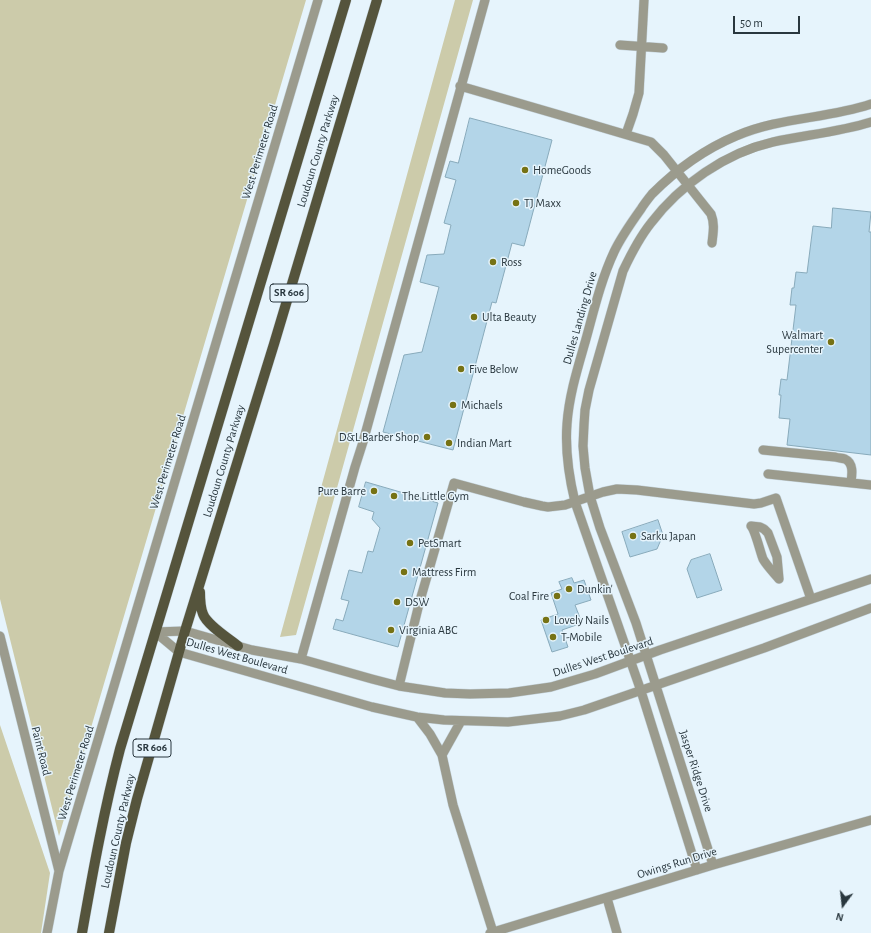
<!DOCTYPE html>
<html>
<head>
<meta charset="utf-8">
<style>
	body { margin:0 }
	#map { position:relative; width:871px; height:933px; overflow:hidden; background:#e6f4fc; font-family:"Alegreya Sans",sans-serif }
	canvas { display:block }
	.north { position:absolute; left:823px; top:885px; width:40px; height:40px; -webkit-text-stroke:3px #e6f4fc; paint-order:stroke; rotate:195deg; font-size:11px; font-weight:700; line-height:16px; text-align:center; color:#29373e }
	.north::after { content:''; display:block; margin:auto; width:14px; height:18px; background:#29373e; clip-path:polygon(50% 0,100% 100%,50% 72%,0 100%) }
	.scale { position:absolute; left:733px; top:16px; width:67px; height:18px; box-sizing:border-box; border:2px solid #29373e; border-top:0; padding-left:5px; font-size:12px; line-height:14px; white-space:nowrap; color:#29373e; -webkit-text-stroke:3px #e6f4fc; paint-order:stroke }
</style>
</head>
<body>
<div id="map">
<canvas width="871" height="933"></canvas>
<div class="north">N</div>
<div class="scale">50 m</div>
</div>
<script>
const context = document.querySelector('canvas').getContext('2d');
context.lineJoin = 'round';
function paint(path, color) { context.fillStyle = color; context.fill(path, 'evenodd'); }
function strokePath(path, color, width, dash) { context.strokeStyle = color; context.lineWidth = width; context.lineCap = dash ? 'butt' : 'round'; context.setLineDash(dash || []); context.stroke(path); }
function write(font, color, halo, rows, align = 'center') {
  context.font = font + ' "Alegreya Sans",sans-serif'; context.lineWidth = 3; context.setLineDash([]); context.textBaseline = 'middle'; context.strokeStyle = halo; context.fillStyle = color; for (const [text, x, y, turn = 0] of rows) {
    context.save(); context.translate(x, y); context.rotate((+turn || 0) * Math.PI / 180); context.textAlign = isNaN(turn) ? turn : align; if (halo) context.strokeText(text, 0, 0); context.fillText(text, 0, 0); context.restore();
  }
}
paint(new Path2D(`
	M0,0H306L59,836L0,599Z
	M455,0H473L296,635L280,637Z
	M0,725L50,873L41,933H0Z`), '#cccbaa');
const building = new Path2D(`
	M470,118L552,140L524,246L512,243L496,303L492,302L453,450L383,432L404,355L422,352L439,287L420,282L427,255L444,254L451,225L444,223L456,180L445,177L450,161L458,163Z
	M833,208L871,212L869,232H871V455L787,445L790,419L779,418L781,395H779L781,379L787,380L796,305H790L792,288H794L796,272L807,273L813,226L831,228Z
	M366,482L438,503L398,647L333,629L336,619L343,621L349,601L341,599L349,570L362,573L368,551L373,552L380,528L372,519L374,512L359,507Z
	M658,520L663,535L657,549L630,557L622,532Z
	M710,554L722,590L697,598L687,569L691,560Z
	M572,578L574,583L584,580L591,600L575,605L582,623L562,630L568,647L552,652L541,620L558,614L551,593L562,589L559,582Z`);
paint(building, '#b3d5e8');
strokePath(building, '#8ab', 1);
const minor = new Path2D(`
	M620,45L663,48
	M460,86L563,116L651,142L664,155L711,214C715,224 713,233 712,243
	M626,134L633,114L639,93L644,0
	M763,450L835,457C838,458 842,458 845,459C854,463 852,475 851,482
	M768,474L871,485
	M751,526L760,527L764,529L768,533L777,557L779,579
	M751,526C755,530 760,551 763,559C767,566 774,573 779,579
	M155,632L179,652L372,707L417,717L444,720L508,722L560,716L584,710L764,648L871,608
	M155,632L185,631L252,650L301,659L372,679L399,686L419,689L445,693L470,694L509,693L551,687L595,674L660,650L871,579
	M0,636L59,871
	M301,659L355,467L363,442L485,0
	M399,686L419,604L454,483L524,502L542,506L548,507L565,505L603,492L617,489L637,490L754,504L761,503L776,498L811,599
	M417,717L430,734L442,755L453,805L493,932
	M442,755L461,721
	M713,865L636,623L600,528L590,496L585,468L583,446L584,425L585,410L589,390L623,271C631,254 639,238 651,223C680,185 725,153 773,142C805,135 839,132 871,122
	M697,870L641,691L575,502C569,477 565,450 567,424C569,395 578,367 586,339C594,310 601,280 614,252C621,237 631,223 641,209C644,204 648,199 652,194C676,170 705,149 736,136C779,117 827,119 871,104
	M607,898L617,933
	M47,933L59,871L318,0
	M490,933L713,865L871,820`);
const major = new Path2D(`
	M200,592C200,599 200,607 203,614C207,625 228,638 238,646
	M82,933C93,871 104,810 120,749L346,0
	M109,933L126,843L137,799L185,631L274,344L377,0`);
strokePath(minor, '#c4d2da', 10);
strokePath(major, '#c4d2da', 11);
strokePath(minor, '#9b9b8d', 9);
strokePath(major, '#55543c', 10);
for (const [x, y, r, color] of [
	[525,170,4,"#767214"],
	[516,203,4,"#767214"],
	[493,262,4,"#767214"],
	[474,317,4,"#767214"],
	[831,342,4,"#767214"],
	[461,369,4,"#767214"],
	[453,405,4,"#767214"],
	[427,437,4,"#767214"],
	[449,443,4,"#767214"],
	[374,491,4,"#767214"],
	[394,496,4,"#767214"],
	[633,536,4,"#767214"],
	[410,543,4,"#767214"],
	[404,572,4,"#767214"],
	[569,589,4,"#767214"],
	[557,596,4,"#767214"],
	[397,602,4,"#767214"],
	[546,620,4,"#767214"],
	[391,630,4,"#767214"],
	[553,637,4,"#767214"]
]) { const dot = new Path2D(); dot.arc(x, y, r, 0, 2 * Math.PI); context.fillStyle = color; context.fill(dot); strokePath(dot, '#e6f4fc', 1.5); }
for (const [x, y, w] of [
	[289,293,38],
	[152,748,38]
]) { const box = new Path2D(); box.roundRect(x - w / 2, y - 9, w, 18, 3); context.fillStyle = '#e6f4fc'; context.fill(box); strokePath(box, '#29373e', 1); }
write('bold 11px', '#29373e', null, [
	["SR 606",289,293],
	["SR 606",152,748]
]);
write('12px', '#29373e', '#e6f4fc', [
	["Loudoun County Parkway",318,151,-73],
	["West Perimeter Road",260,152,-73],
	["Dulles Landing Drive",580,318,-74],
	["Loudoun County Parkway",224,461,-73],
	["West Perimeter Road",168,462,-73],
	["Dulles West Boulevard",237,656,16],
	["Dulles West Boulevard",603,657,-18],
	["Paint Road",41,751,76],
	["Jasper Ridge Drive",696,771,72],
	["West Perimeter Road",76,773,-73],
	["Loudoun County Parkway",118,831,-77],
	["Owings Run Drive",677,863,-17]
]);
write('12px', '#29373e', '#e6f4fc', [
	["HomeGoods",533,170],
	["TJ Maxx",524,203],
	["Ross",501,262],
	["Ulta Beauty",482,317],
	["Walmart",823,335,"right"],
	["Supercenter",823,349,"right"],
	["Five Below",469,369],
	["Michaels",461,405],
	["D&L Barber Shop",419,437,"right"],
	["Indian Mart",457,443],
	["Pure Barre",366,491,"right"],
	["The Little Gym",402,496],
	["Sarku Japan",641,536],
	["PetSmart",418,543],
	["Mattress Firm",412,572],
	["Dunkin'",577,589],
	["Coal Fire",549,596,"right"],
	["DSW",405,602],
	["Lovely Nails",554,620],
	["Virginia ABC",399,630],
	["T-Mobile",561,637]
], 'left');
</script>
</body>
</html>
